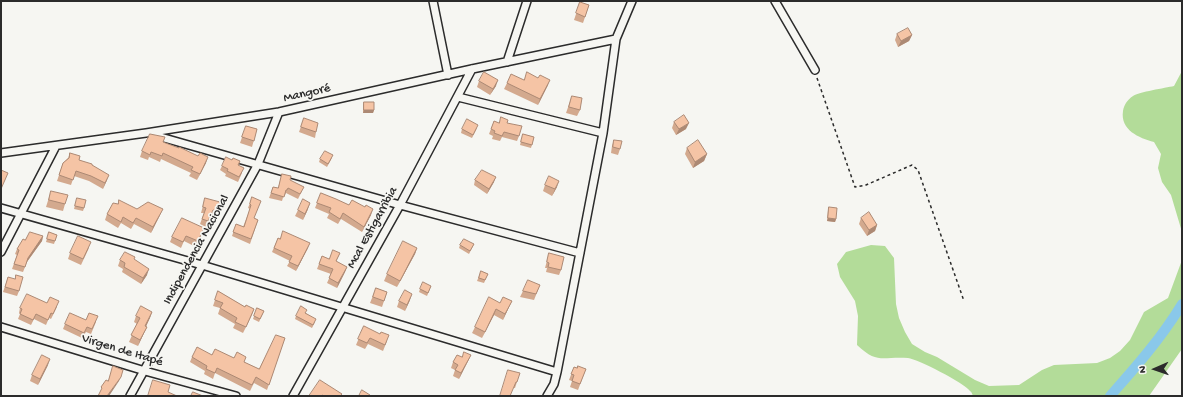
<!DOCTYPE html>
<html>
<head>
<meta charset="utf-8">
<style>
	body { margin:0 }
	#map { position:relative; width:1183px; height:397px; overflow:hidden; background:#f6f6f2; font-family:"Gochi Hand",sans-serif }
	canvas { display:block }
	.frame { position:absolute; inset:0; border:2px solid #2b2b2b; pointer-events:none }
	.north { position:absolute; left:1135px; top:349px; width:40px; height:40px; -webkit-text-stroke:3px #f6f6f2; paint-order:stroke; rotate:268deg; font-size:11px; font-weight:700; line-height:16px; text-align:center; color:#2b2b2b }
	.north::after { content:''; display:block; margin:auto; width:14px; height:18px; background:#2b2b2b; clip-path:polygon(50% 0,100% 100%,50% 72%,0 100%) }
</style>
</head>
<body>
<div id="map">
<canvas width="1183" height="397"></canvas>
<div class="frame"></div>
<div class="north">N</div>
</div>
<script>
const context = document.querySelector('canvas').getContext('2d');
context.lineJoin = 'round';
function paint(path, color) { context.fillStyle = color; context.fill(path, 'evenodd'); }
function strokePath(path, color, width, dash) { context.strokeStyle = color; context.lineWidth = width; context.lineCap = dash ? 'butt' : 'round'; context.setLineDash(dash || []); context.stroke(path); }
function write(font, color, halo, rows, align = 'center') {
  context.font = font + ' "Gochi Hand",sans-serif'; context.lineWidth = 3.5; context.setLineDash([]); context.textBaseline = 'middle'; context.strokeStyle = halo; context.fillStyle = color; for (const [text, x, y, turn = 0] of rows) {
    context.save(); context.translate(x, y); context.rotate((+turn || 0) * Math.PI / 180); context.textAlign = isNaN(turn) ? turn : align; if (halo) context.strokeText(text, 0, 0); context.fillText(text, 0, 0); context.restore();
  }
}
paint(new Path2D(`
	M1182,71V240V232L1171,195L1162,182L1158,168L1161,154L1154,142C1139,138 1120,130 1123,111C1124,105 1127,100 1133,96C1139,92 1165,88 1174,86Z
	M871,245L885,246L894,258L896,304L899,318L905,332L912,344L925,352L937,357L975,380L989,386L1019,385L1042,370L1054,365L1097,363L1110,358L1120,351L1130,340L1144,312L1168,298L1182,260V349L1149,396H973C972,394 972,392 970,391C964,383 918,359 908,358C883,356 878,365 857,345L858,316L855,301L840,277L837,264L846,252Z`), '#b3dc99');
strokePath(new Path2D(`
	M1110,396C1136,367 1162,337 1182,304`), '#8ac8ea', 10);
const street = new Path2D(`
	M433,1L448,75
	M775,1L815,70
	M507,62L527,1
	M458,97L603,133
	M157,136L400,205L580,253
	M1,153L146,133L279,112L472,69L616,39
	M1,208L202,265L557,372
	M1,252L56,146
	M1,327L145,371L236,396
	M130,396L258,164L279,112
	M293,396L400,205L472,69
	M547,396L554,384L557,372L603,133L616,39L632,1`);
strokePath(street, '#2b2b2b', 10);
strokePath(new Path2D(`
	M817,78L855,187L866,185L912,165L918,170L964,301`), '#2b2b2b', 1.5, [3, 3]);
strokePath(street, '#f6f6f2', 7);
paint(new Path2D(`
	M580,2L589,5L583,23L574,20Z
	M897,34L912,35L909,41L898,47L895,40Z
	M524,80L548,85L538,105L504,89L507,83Z
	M479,81L496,86L490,95L477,87Z
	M572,96L580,110L577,116L566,113Z
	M364,102L374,110L373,113H363V105Z
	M304,118L316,132L315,138L299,132Z
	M494,121L499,123L519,136L517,141L502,137L500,141L492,139L493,136L489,134Z
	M674,122L686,129L676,135L672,128Z
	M246,126L257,129L252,147L240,143Z
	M477,128L472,138L461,133L462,129Z
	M523,134L534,137L531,148L520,145Z
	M614,140L620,149L618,155L611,153L612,146Z
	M163,142L206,163L197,180L189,176L191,173L161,159L160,162L149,157L148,160L140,157L142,151Z
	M687,148L707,154L704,161L693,168L685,154Z
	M70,153L79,160L92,165L107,180L103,189L89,181L74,176L71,185L57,181L63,163L68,158Z
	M332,158L327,167L319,162L320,159Z
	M232,160L240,161L239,165L242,173L238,182L225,176L226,174L220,170L222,166Z
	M282,174L302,191L298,199L286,193L285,195L284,194L282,201L269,198L273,187L278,188Z
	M475,180L494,182L487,194L474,185Z
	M545,185L557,187L552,196L543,191Z
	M51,191L65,204L63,211L46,207Z
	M321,193L349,205L365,207L371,215L362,232L341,219L338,224L327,218L329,214L315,208Z
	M252,197L254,218L258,220L250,244L232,236L236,224L243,227L250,209L248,208Z
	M77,198L84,208L83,211L74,209Z
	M205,198L218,211L216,216L211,215L206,227L200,224L204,213H201Z
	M829,207L836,219L835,222L827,221L828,211Z
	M137,209L160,215L151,233L134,224L131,229L121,223L118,228L105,220L107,214Z
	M308,209L303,220L295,216L298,210Z
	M861,218L877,225L875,231L867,236L859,224Z
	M49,232L57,235L54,244L46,242Z
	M202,234L196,247L184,241L181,248L170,242L172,237Z
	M43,236L42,241L27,262L23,272L12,269L17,255L15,254L17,249L25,240Z
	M278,238L308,248L296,271L287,266L290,261L272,252Z
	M474,244L469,254L459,248L460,245Z
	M89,248L81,265L68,259L70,253Z
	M417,248L415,254L397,287L384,281L387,274Z
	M340,253L336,262L347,267L345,272L337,288L327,283L331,274L317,269L322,256L329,259Z
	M549,253L561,270L559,275L546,272L547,268H545Z
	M120,260H134L147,275L141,284L122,272L123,269L118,266Z
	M481,271L488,274L484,283L477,281Z
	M8,277L19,291L17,296L3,292Z
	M540,285L534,300L520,297L523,291Z
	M431,286L427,296L419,292L420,289Z
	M376,288L387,292L382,307L370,303Z
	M218,291L245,307L254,309L252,315L243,333L233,328L235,324L218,314L220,308L213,306Z
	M410,300L405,311L397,307L399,301Z
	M512,301L509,307L503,320L494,315L482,338L472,333L475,327L500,303Z
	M47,303L57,307L51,319L49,318L46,325L34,319L31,325L18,319L20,314L19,313L20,308Z
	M257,308L264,311L259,322L253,319Z
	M152,312L146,327H147L144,333L138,346L129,342L137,324L134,322L136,316Z
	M306,313L315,322L312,328L295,319L296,316Z
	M86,320L96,322L91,334L86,332L82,338L63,329L65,324Z
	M364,326L387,341L383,351L368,344L365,349L356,345Z
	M285,338L267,390L254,383L250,391L215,373L213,379L204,374L205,371L190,362L192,357L212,355L234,358L244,362L259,369Z
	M471,355L459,379L453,376L455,370L451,368L453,362L462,357Z
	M48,365L38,385L30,381L32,375Z
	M574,367L577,368L586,369L578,390L570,387L572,381L569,380Z
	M508,370L517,382L515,388H514Z`), '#d3a98e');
paint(new Path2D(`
	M912,35L909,41L898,47L901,41Z
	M498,80L496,86L490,95L493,89Z
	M550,80L548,85L538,105L540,99Z
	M364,110H374L373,113H363Z
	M689,123L686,129L676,135L679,129Z
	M707,154L704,161L693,168L695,162Z
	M208,157L206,163L197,180L200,174Z
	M109,175L107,180L103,189L105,183Z
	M496,177L494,182L487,194L489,189Z
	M559,181L557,187L552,196L555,189Z
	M310,203L308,209L303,220L305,214Z
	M163,209L151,233L153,227Z
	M373,209L371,215L362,232L364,227Z
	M828,218L836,219L835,222L827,221Z
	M877,225L875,231L867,236L869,230Z
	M43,236L42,241L26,263L28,258Z
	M310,243L308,248L296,271L298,266Z
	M417,248L415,254L397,287L400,281Z
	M347,267L345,272L337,288L338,283Z
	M149,269L147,275L141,284L143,278Z
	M412,294L410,300L405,311L407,305Z
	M512,301L509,307L503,320L505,314Z
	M496,309L494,315L482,338L485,332Z
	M152,312L150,318L143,332L145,326Z
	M147,327L144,333L138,346L140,340Z
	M471,355L459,379L461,373Z
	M50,359L48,365L38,385L40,379Z
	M121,377L119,381L109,396H107Z`), '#ac8974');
const building = new Path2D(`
	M580,2L589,5L585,17L576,13Z
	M908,28L912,35L901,41L897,34Z
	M484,72L498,80L493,89L479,81Z
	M527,72L538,78L540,75L550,80L540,99L507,83L511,74L524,80Z
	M572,96L582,98L580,110L569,107Z
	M364,102H374V110H364Z
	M684,115L689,123L679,129L674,122Z
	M501,117L508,120L507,123L522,126L519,136L504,132L502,136L494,133L495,131L491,129L494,121L499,123Z
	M304,118L318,123L316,132L301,127Z
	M467,119L478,125L473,135L462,129Z
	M246,126L257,129L254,141L242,137Z
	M150,134L165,137L163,142L179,148V147L198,156L200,153L208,157L200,174L191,170L193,167L163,153L162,156L151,152L150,155L142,151Z
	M523,134L534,137L532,145L521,142Z
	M614,140L622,141L620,149L613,147Z
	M698,140L707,154L695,162L687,148Z
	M325,151L333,155L328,164L320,159Z
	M70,153L80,156L79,160L92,164V165L109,175L105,183L91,176L76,171L73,180L59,175L63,163L69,158Z
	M226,157L232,160L233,158L240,161L238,165L244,168L239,177L227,171L228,169L222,166Z
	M1,170L8,173L1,189Z
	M482,170L496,177L489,189L475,180Z
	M282,174L291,176L290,180L304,187L300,194L288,188L287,190H286L284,197L271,193L273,187L278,188Z
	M549,176L559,181L555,189L545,185Z
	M51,191L68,195L65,204L49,200Z
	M321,193L336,199L349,205L352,200L365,207L366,205L373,209L364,227L343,213L340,219L329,212L331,208L317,203Z
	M252,197L261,201L254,218L258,220L251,239L233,232L236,224L244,227L251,205L250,204Z
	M77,198L86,200L84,208L75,206Z
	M205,198L220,202L218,211L213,210L208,221L202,219L206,208L203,207Z
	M303,199L310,203L305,214L298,210Z
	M119,200L137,209L148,202L163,209L153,227L136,218L133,223L123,217L121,222L107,214L113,203L118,204Z
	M829,207L837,208L836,219L828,218Z
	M869,212L877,225L869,230L861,218Z
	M182,218L204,228L198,241L186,236L183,242L172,237Z
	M283,231L310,243L298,266L289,262L292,256L274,248L278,238L280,239Z
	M30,232L43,236L28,258L25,267L14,264L19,250L17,249L23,239L25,240Z
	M49,232L57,235L55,241L47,239Z
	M78,236L91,242L83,259L70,253Z
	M464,239L474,244L470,251L460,245Z
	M403,241L417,248L400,281L387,274Z
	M333,250L340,253L336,261L347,267L338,283L329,278L333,269L319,264L322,256L329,259Z
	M125,252L135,257L134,259L149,269L143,278L124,267L125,263L120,260Z
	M549,253L564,257L561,270L548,267L549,263L547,262Z
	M481,271L488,274L485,280L479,278Z
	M16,275L23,277L19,291L5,287L8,277L15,279Z
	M528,280L540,285L536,294L523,291Z
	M423,282L431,286L428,293L420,289Z
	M376,288L387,292L384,301L373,297Z
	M405,290L412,294L407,305L399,301Z
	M218,291L245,307L246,305L254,309L246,327L235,322L237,318L220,308L223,303L215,300Z
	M27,294L47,303L50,297L59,301L53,314L51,313L48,320L36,314L33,320L20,314L22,309L20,308Z
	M489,297L500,303L503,297L512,301L505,314L496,309L485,332L475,327Z
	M141,306L152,312L145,326L147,327L140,340L131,335L140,318L136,316Z
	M301,306L307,310L305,313L316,319L313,325L296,316Z
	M257,308L264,311L260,319L254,316Z
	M70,313L86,320L89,313L98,316L92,329L87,327L84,333L65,324Z
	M364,326L380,334L381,332L389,335L385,345L370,338L367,343L358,339Z
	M276,335L285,338L269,385L256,377L252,385L217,368L215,373L206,369L207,366L192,357L197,347L212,355L215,349L234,358L237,352L246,357L244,362L259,369Z
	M464,352L471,355L461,373L455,370L458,365L453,362L457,355L462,357Z
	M42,355L50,359L40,379L32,375Z
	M113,366L123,370L121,377L107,396H98L102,388L101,387L106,380L108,381Z
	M578,366L586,369L580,384L572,381L574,375L571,374L574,367L577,368Z
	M508,370L520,373L517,382H516L510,396H500Z
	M153,380L170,385L168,392L177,396H148Z
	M320,380L342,394L340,396H324L322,395L321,396H309Z
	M362,390L370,395L369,396H359Z
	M193,392L203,396H191Z`);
paint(building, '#f5c4a5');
strokePath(building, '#ac8974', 1);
write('13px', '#2b2b2b', '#f6f6f2', [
	["Mangoré",307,94,-13],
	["Mcal Estigarribia",373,228,-61],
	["Indipendencia Nacional",197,250,-61],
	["Virgen de Itapé",122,351,17]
]);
</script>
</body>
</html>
